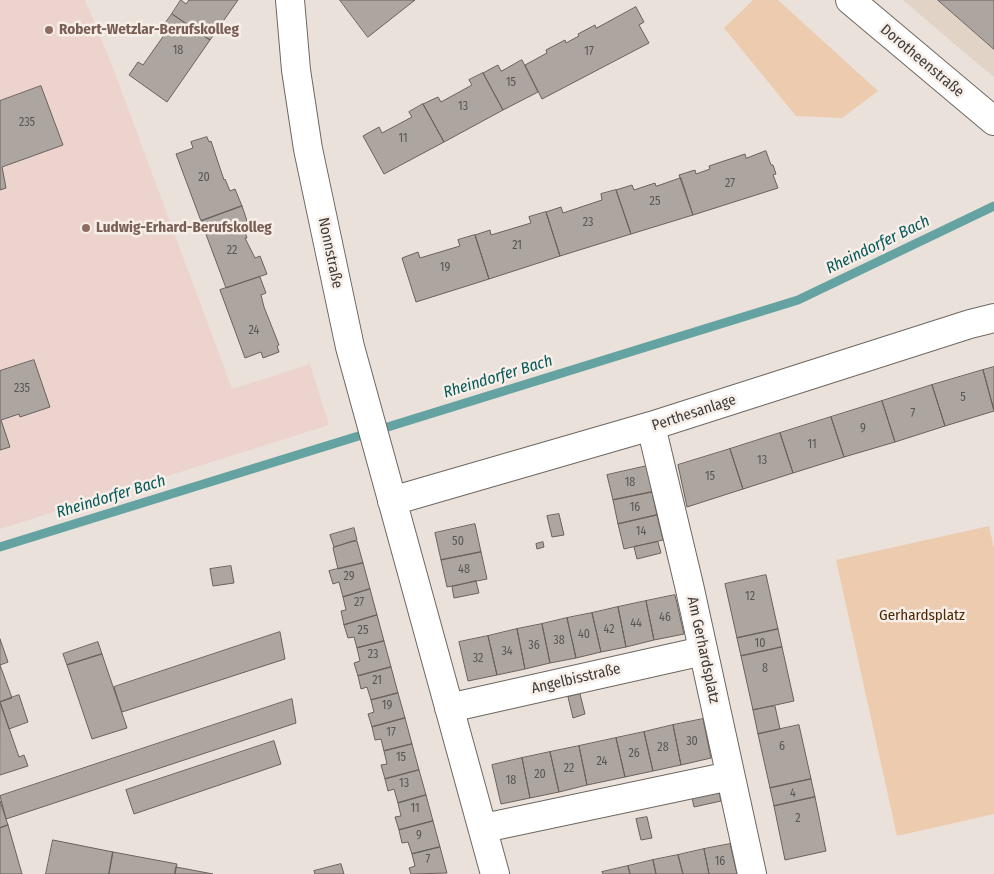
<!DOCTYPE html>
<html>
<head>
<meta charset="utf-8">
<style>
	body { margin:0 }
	canvas { display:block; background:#eae1da }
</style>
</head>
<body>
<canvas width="994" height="874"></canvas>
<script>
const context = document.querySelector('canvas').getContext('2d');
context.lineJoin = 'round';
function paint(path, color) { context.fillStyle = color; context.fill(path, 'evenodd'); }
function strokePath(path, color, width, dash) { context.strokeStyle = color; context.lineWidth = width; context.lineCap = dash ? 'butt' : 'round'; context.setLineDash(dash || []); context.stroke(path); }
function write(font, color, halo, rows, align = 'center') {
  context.font = font + ' "Fira Sans Condensed",sans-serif'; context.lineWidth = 5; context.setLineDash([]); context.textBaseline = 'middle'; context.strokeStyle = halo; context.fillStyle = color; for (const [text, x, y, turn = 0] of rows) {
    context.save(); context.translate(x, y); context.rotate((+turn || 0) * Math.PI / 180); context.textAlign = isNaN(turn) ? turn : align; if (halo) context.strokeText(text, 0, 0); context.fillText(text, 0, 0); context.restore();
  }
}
paint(new Path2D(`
	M903,0H994V77L972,59Z`), '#e2d3c7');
paint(new Path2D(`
	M0,0H85L110,60L232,389L310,364L329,425L0,529Z`), '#ecd3cd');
paint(new Path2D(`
	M753,0H778L878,91L842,118L796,116L724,28Z
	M989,526L994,549V814L897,836L836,560Z`), '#edcbaf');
strokePath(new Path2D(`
	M0,547L798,300L994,206`), '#64a3a2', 9);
const building = new Path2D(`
	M181,0L186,4L189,0H238L210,40L172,14Z
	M340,0H415L368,37Z
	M938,0H994V49Z
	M636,7L644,22L639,25L649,43L542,99L525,65L547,53L546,50L565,40L566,43L579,36L578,34L595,25L596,28Z
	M172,14L210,40L167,102L129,75L138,62L143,65L167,31L162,28Z
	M522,60L538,92L503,110L483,73L498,65L501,71Z
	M483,73L503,110L444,142L423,104L438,97L441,102L472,85L469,80Z
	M41,86L63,145L2,167L6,188L0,190V101Z
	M423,104L444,142L384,174L363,136L379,127L382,133L412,117L409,112Z
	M207,137L209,142L211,141L224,180L225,179L230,191L235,189L242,206L201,221L176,154L193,148L191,142Z
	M766,151L771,165H773L776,174L773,175L778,188L693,215L679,175L695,170L696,174L710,169L709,166L745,154L746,158Z
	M681,178L693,215L631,234L616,190L632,185L634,190L655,183L656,186Z
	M616,190L631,234L560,256L546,212L561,207L563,213L602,200L601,194Z
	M242,206L248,224L243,226L247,238H245L255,258L260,256L267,274L226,288L201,221Z
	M546,212L560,256L489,279L475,235L490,230L491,235L531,223L529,217Z
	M475,235L489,279L416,302L402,258L418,252L420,258L460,246L458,240Z
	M260,277L266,293L261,295L264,307L279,345L277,346L279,352L263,358L261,352L245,358L220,290Z
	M34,360L50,407L20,417L19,414L1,420L10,447L0,450V371Z
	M994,367V410L983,370Z
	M983,370L994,411L945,426L932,385Z
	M932,385L945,426L895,442L882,401Z
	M882,401L895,442L844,457L831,417Z
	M831,417L844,457L793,473L780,433Z
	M780,433L793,473L743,489L730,449Z
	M730,449L743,489L687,507L678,465Z
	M647,466L652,492L613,500L607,475Z
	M652,492L657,515L618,524L613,500Z
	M559,514L564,535L552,537L547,516Z
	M657,515L663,540L624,549L618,524Z
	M475,524L481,552L441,560L435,533Z
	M354,528L357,540L334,547L330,535Z
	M353,541H357L363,563L338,569L333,548Z
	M543,542L544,547L537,549L536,544Z
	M658,542L661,553L637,559L634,547Z
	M481,552L487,579L447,587L441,560Z
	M363,563L370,589L343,597L339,582L333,584L329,571Z
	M231,566L234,583L213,586L210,569Z
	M766,575L778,629L737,638L725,584Z
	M476,581L479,593L454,598L452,587Z
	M370,589L377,615L344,625L341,611L346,610L343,597Z
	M675,595L684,634L654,640L646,601Z
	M646,601L654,640L626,647L618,607Z
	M618,607L626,647L601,652L592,613Z
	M592,613L601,652L576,658L567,618Z
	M377,615L384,641L357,648L354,637L348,638L344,625Z
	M567,618L576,658L550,663L542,624Z
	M542,624L550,663L525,669L517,629Z
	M517,629L525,669L497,675L488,636Z
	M778,629L782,647L741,656L737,638Z
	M280,632L285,659L122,712L114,687Z
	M488,636L497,675L468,681L459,642Z
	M0,639L8,662L0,665L12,698L0,702Z
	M384,641L391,667L358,676L354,663L360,661L357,648Z
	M98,642L102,654L67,665L63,654Z
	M782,647L794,701L753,710L741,656Z
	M102,654L127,728L92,739L67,665Z
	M391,667L398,693L371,700L367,687L361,689L358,676Z
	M398,693L405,718L372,727L368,714L374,712L371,700Z
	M580,694L585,714L573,718L568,697Z
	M19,695L28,722L9,729L0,702Z
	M292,699L296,723L6,819L0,796Z
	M0,702L19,757L24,755L28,766L0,775Z
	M775,706L780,729L758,734L753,710Z
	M405,718L412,744L384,751L381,739L375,740L372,727Z
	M703,719L711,758L681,765L673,725Z
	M673,725L681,765L653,771L644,732Z
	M799,725L811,779L770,788L758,734Z
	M644,732L653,771L625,777L616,738Z
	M616,738L625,777L587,785L579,746Z
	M274,741L281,764L134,814L126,790Z
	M412,744L419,770L385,779L381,765L387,764L384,751Z
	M579,746L587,785L559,792L550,752Z
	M550,752L559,792L530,798L522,758Z
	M522,758L530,798L501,804L492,765Z
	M419,770L426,795L398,803L394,789L388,791L385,779Z
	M811,779L815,797L774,806L770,788Z
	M718,788L721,801L694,807L691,793Z
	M426,795L433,821L399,830L395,817L401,816L398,803Z
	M815,797L826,851L785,860L774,806Z
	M0,801L8,825L0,828Z
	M647,817L652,838L641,840L636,819Z
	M433,821L440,847L412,854L408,842L402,843L399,830Z
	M8,825L22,874H0V828Z
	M53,840L113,852L109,874H46Z
	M730,844L737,874H709L704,849Z
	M440,847L447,873L411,874L409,868L415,866L412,854Z
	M704,849L709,874H683L678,855Z
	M113,852L177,864L175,874H109Z
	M678,855L683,874H656L653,860Z
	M653,860L656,874H630L628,866Z
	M341,864L344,874H315L314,871Z
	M628,866L630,874H603L602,872Z
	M176,867L213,874H175Z`);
paint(building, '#ada59f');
strokePath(building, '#69625c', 1);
const street = new Path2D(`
	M290,0L296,70L308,149L350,347L495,874
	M850,0L994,121
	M651,426L689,585L752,874
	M392,501L651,426L970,324L994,318
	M449,708L703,651
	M484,828L730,776`);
strokePath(street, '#6e6761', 30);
strokePath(street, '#fff', 28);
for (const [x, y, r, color] of [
	[49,30,5,"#8d6e63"],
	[86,228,5,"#8d6e63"]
]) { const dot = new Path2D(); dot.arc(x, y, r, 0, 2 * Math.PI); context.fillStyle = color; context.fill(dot); strokePath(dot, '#f7eee8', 2); }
write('12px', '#5a5652', null, [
	["18",178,51],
	["17",589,52],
	["15",511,83],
	["13",463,107],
	["235",27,123],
	["11",403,139],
	["20",204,178],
	["27",730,184],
	["25",655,202],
	["23",588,223],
	["21",517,246],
	["22",232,251],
	["19",445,268],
	["24",254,331],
	["235",22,389],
	["5",963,398],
	["7",913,414],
	["9",863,429],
	["11",812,445],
	["13",762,461],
	["15",710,477],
	["18",630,483],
	["16",635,508],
	["14",641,532],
	["50",458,542],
	["48",464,570],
	["29",349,577],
	["12",750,597],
	["27",359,603],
	["46",665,618],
	["44",636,624],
	["42",609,630],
	["25",363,631],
	["40",584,635],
	["38",559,641],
	["10",760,644],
	["36",534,646],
	["34",507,652],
	["23",373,655],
	["32",478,659],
	["8",765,669],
	["21",377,681],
	["19",387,706],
	["17",391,733],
	["30",692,742],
	["6",782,747],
	["28",663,748],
	["26",634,754],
	["15",401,758],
	["24",602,762],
	["22",569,769],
	["20",540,775],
	["18",511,781],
	["13",404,784],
	["4",793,794],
	["11",415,809],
	["2",798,819],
	["9",419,836],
	["7",428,860],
	["16",720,862]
]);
write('bold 15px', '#785e54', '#f7eee8', [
	["Robert-Wetzlar-Berufskolleg",59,30],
	["Ludwig-Erhard-Berufskolleg",96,228]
], 'left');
write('15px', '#3e3b38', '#f7eee8', [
	["Dorotheenstraße",922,61,40],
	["Nonnstraße",330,253,78],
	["Perthesanlage",694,413,-18],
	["Am Gerhardsplatz",703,650,78],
	["Angelbisstraße",576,679,-13]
]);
write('15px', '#4d2a04', '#f7eee8', [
	["Gerhardsplatz",922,616]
]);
write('italic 16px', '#03595a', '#f7eee8', [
	["Rheindorfer Bach",878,245,-26],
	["Rheindorfer Bach",498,377,-17],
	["Rheindorfer Bach",111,497,-17]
]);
</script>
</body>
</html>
